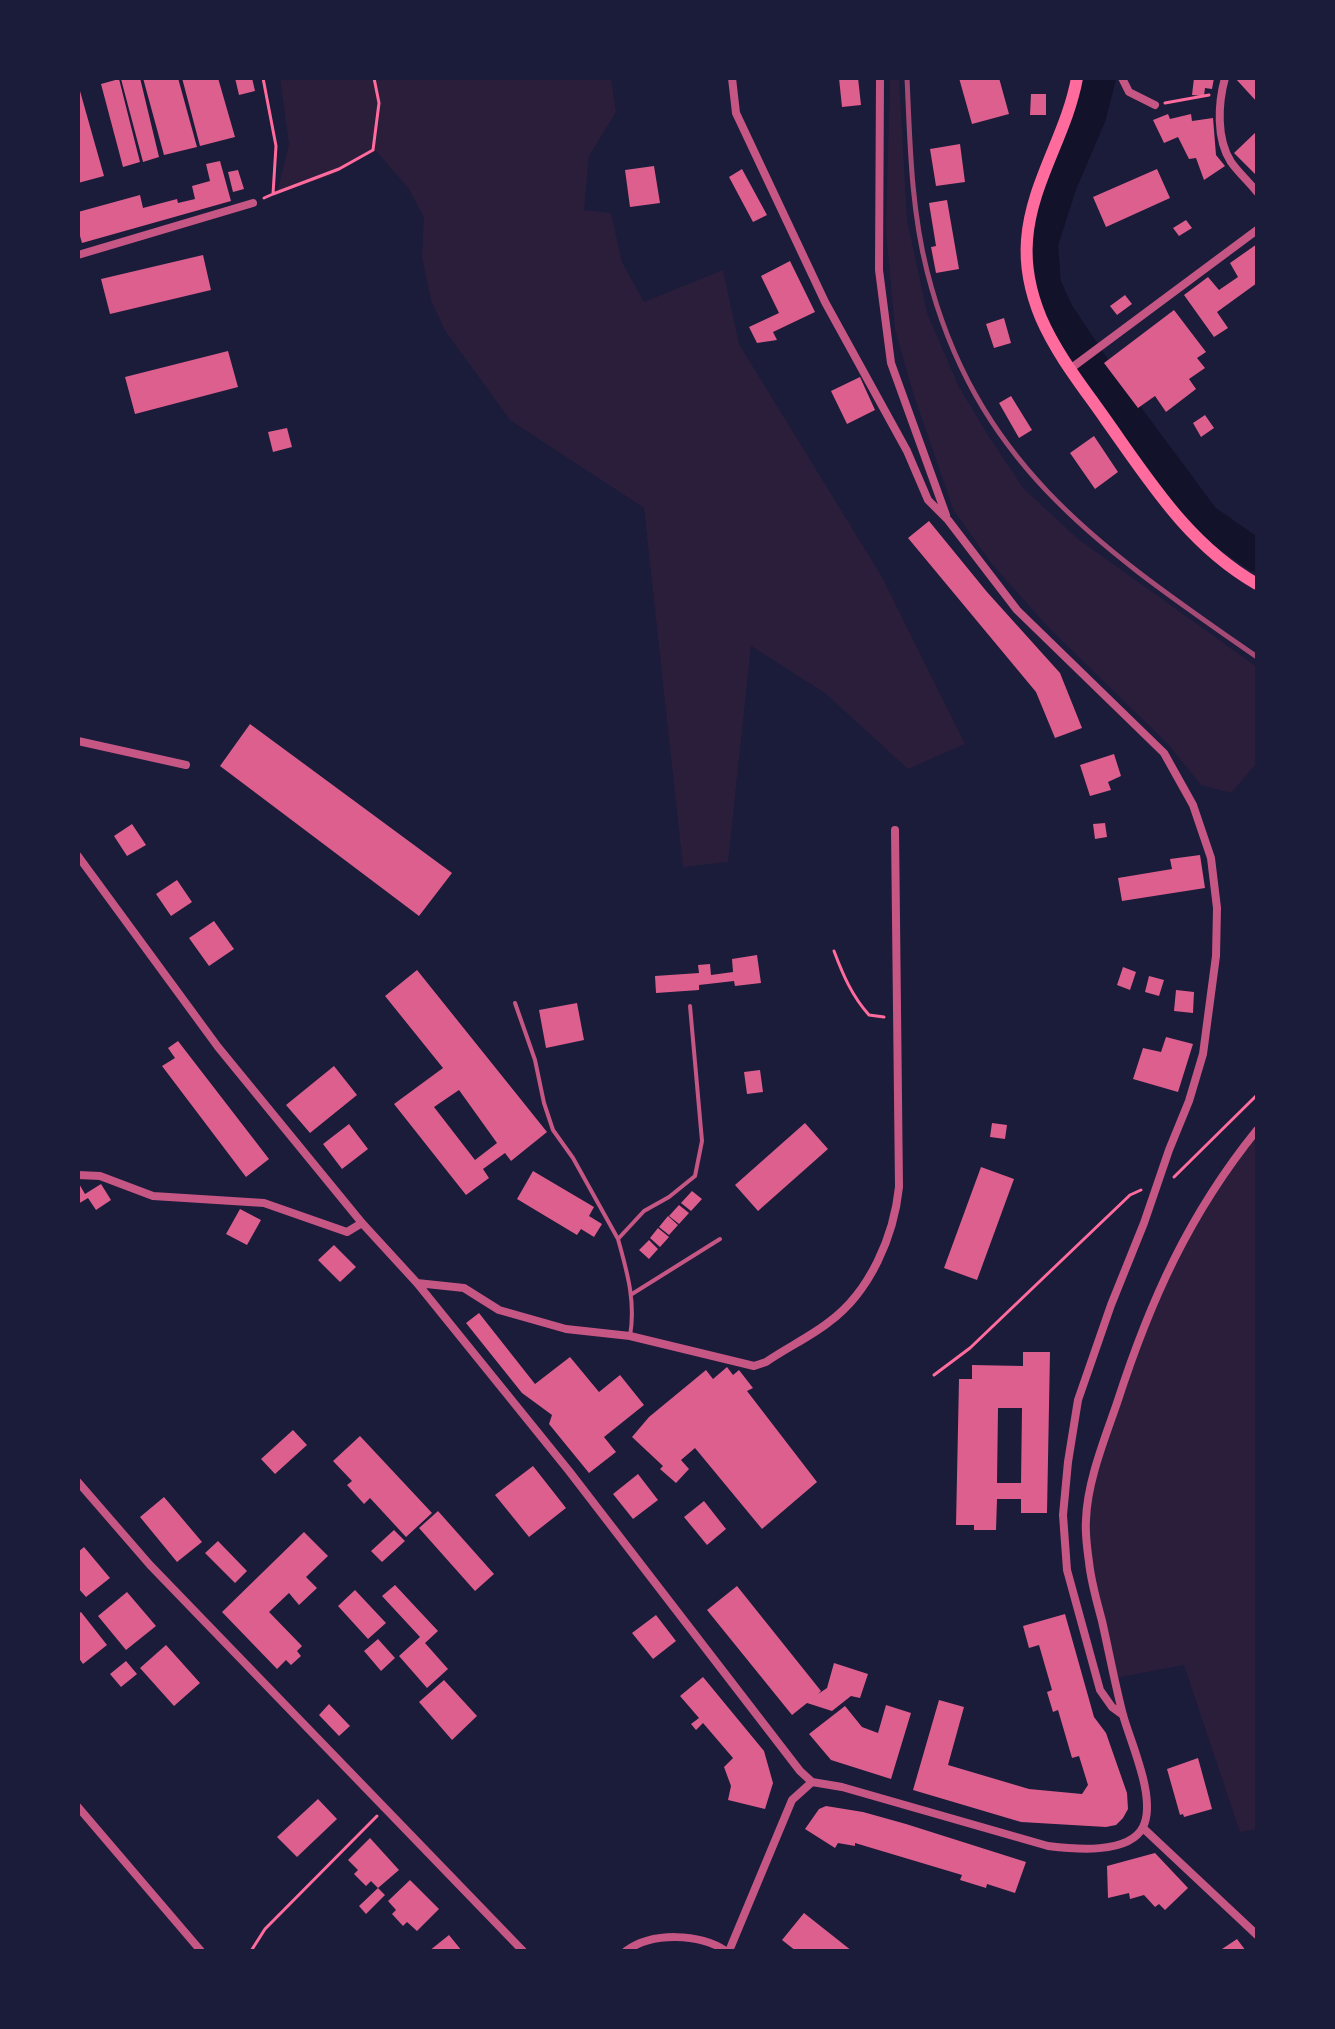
<!DOCTYPE html>
<html>
<head>
<meta charset="utf-8">
<style>
	body { margin:0 }
	#map { position:relative; width:1335px; height:2029px; overflow:hidden; background:#1b1b3a; font-family:Overpass,sans-serif }
	canvas { display:block }
	.frame { position:absolute; inset:0; border:80px solid #1b1b3a; pointer-events:none }
</style>
</head>
<body>
<div id="map">
<canvas width="1335" height="2029"></canvas>
<div class="frame"></div>
</div>
<script>
const context = document.querySelector('canvas').getContext('2d');
context.lineJoin = 'round';
function paint(path, color) { context.fillStyle = color; context.fill(path, 'evenodd'); }
function strokePath(path, color, width, dash) { context.strokeStyle = color; context.lineWidth = width; context.lineCap = dash ? 'butt' : 'round'; context.setLineDash(dash || []); context.stroke(path); }
paint(new Path2D(`
	M280,78H611L616,112L589,156L584,210L611,213L622,262L644,302L723,270L739,344L882,577L965,744L908,769L825,693L751,646L728,862L683,867L644,508L510,420L444,329L431,300L422,257L424,218L409,189L376,151L330,176L277,193L289,144Z
	M890,78H899L907,220L927,313L958,385L986,432L1023,488L1078,539L1257,667V763L1231,793L1201,785L1168,744L1047,626L992,564L954,511L914,396L895,329L886,230Z
	M1257,1130V1829L1240,1832L1184,1665L1115,1678L1089,1566L1085,1518L1097,1462L1177,1251Z`), '#2a1e3b');
strokePath(new Path2D(`
	M1100,78L1090,116L1061,184L1042,243L1045,285L1058,313L1115,399L1204,519L1257,556`), '#12122b', 32);
paint(new Path2D(`
	M124,78H140L159,157L143,162L121,79Z
	M143,78H178L197,147L164,155Z
	M182,78H218L235,137L200,146Z
	M235,78H252L255,91L239,95Z
	M839,78H858L861,105L842,107Z
	M959,78H999L1009,114L972,124Z
	M1194,78H1214L1212,89L1205,88L1204,96L1192,95Z
	M1235,78H1253L1257,82V102Z
	M119,79L140,162L123,167L101,84Z
	M78,84L104,176L78,183Z
	M1031,94H1046V115H1030Z
	M1168,114L1170,119L1191,114L1192,121L1213,118L1216,155L1225,166L1204,180L1196,158L1189,159L1178,137L1164,143L1153,120Z
	M1257,131V176L1234,153Z
	M960,144L965,182L936,186L930,149Z
	M220,161L231,201L82,243L78,229V212L140,195L143,208L177,199L178,203L195,199L192,186L210,181L206,164Z
	M654,166L660,203L630,207L625,170Z
	M742,169L767,215L753,222L729,177Z
	M1157,169L1170,198L1106,227L1093,197Z
	M238,170L244,189L233,192L228,172Z
	M947,200L959,269L936,273L931,247L936,246L929,203Z
	M1186,220L1192,228L1179,236L1173,228Z
	M1257,244V283L1217,312L1228,328L1214,337L1184,295L1208,277L1219,290L1238,277L1230,263Z
	M203,255L211,290L110,314L101,279Z
	M790,261L815,312L773,332L777,340L757,343L749,327L779,313L761,276Z
	M1125,295L1132,304L1117,315L1110,306Z
	M1174,310L1206,352L1197,358L1205,368L1189,379L1196,389L1166,412L1155,396L1138,408L1104,363Z
	M1004,318L1011,343L994,348L986,324Z
	M228,351L238,387L135,414L125,377Z
	M860,377L875,410L847,424L831,391Z
	M1011,396L1032,430L1019,438L999,403Z
	M1205,415L1214,428L1201,437L1193,423Z
	M287,428L292,447L273,452L268,432Z
	M1094,436L1118,472L1095,489L1070,453Z
	M929,521L987,592L1060,673L1082,728L1055,738L1036,692L908,538Z
	M250,724L452,873L419,916L220,766Z
	M1114,754L1121,776L1108,782L1111,790L1090,796L1080,765Z
	M1105,823L1107,837L1095,839L1093,824Z
	M132,824L146,845L127,856L114,836Z
	M1200,855L1205,888L1122,901L1118,878L1172,869L1170,859Z
	M177,880L192,902L171,916L156,894Z
	M214,921L234,949L209,966L189,938Z
	M757,955L761,983L735,986L734,981L699,985V990L656,993L655,976L699,973L698,965L710,964L711,975L733,972L732,959Z
	M1123,967L1136,972L1130,990L1117,985Z
	M417,970L547,1132L511,1161L505,1153L483,1169L489,1178L466,1195L394,1104L443,1068L385,996ZM459,1090L497,1143L475,1160L434,1107Z
	M1149,976L1164,980L1159,996L1145,992Z
	M1176,990L1194,992L1193,1013L1174,1011Z
	M577,1003L584,1040L546,1048L539,1010Z
	M1166,1037L1193,1044L1178,1092L1133,1079L1143,1048L1161,1052Z
	M178,1041L269,1159L246,1177L162,1066L175,1058L168,1048Z
	M334,1066L357,1095L310,1133L286,1105Z
	M760,1070L763,1092L747,1094L744,1072Z
	M805,1123L828,1149L758,1211L735,1185Z
	M992,1123L1007,1125L1005,1139L990,1137Z
	M349,1124L368,1149L342,1169L323,1144Z
	M981,1167L1014,1179L977,1280L944,1268Z
	M533,1171L594,1207L589,1216L602,1224L594,1237L581,1229L577,1235L517,1199Z
	M78,1182L85,1194L101,1184L111,1200L96,1210L88,1198L78,1204Z
	M692,1191L702,1199L691,1211L681,1203Z
	M679,1205L689,1213L679,1224L669,1216Z
	M240,1209L261,1220L247,1245L226,1234Z
	M668,1216L678,1225L669,1235L659,1227Z
	M658,1228L669,1237L660,1247L650,1238Z
	M649,1240L658,1249L649,1259L639,1250Z
	M334,1245L356,1267L340,1282L318,1260Z
	M479,1313L535,1384L570,1357L599,1392L620,1375L644,1405L604,1437L616,1452L589,1473L549,1424L552,1415L522,1393L466,1323Z
	M1023,1352H1050L1047,1513H1021V1499H997L996,1530H974V1525H956L959,1379H972V1365L1023,1366ZM998,1408H1022L1021,1483H997Z
	M727,1367L733,1375L739,1370L753,1388L747,1391L817,1482L762,1529L695,1448L681,1460L689,1469L676,1483L660,1469L663,1466L632,1437L649,1417L706,1370L713,1379Z
	M293,1430L307,1445L275,1474L261,1459Z
	M360,1436L432,1513L406,1537L370,1498L364,1504L347,1485L352,1481L333,1461Z
	M533,1466L566,1508L529,1537L495,1495Z
	M638,1474L658,1500L633,1519L613,1494Z
	M164,1497L202,1542L177,1562L140,1517Z
	M704,1501L726,1529L707,1545L684,1517Z
	M438,1511L494,1574L475,1591L419,1528Z
	M394,1530L405,1541L382,1562L371,1551Z
	M304,1532L328,1556L306,1577L317,1588L299,1605L289,1593L269,1612L302,1646L297,1651L301,1656L291,1665L286,1660L277,1669L222,1612Z
	M218,1541L247,1571L235,1583L205,1553Z
	M84,1547L110,1578L86,1597L78,1588V1552Z
	M395,1585L438,1631L425,1643L448,1669L427,1688L399,1656L420,1637L382,1596Z
	M737,1586L821,1691L818,1694L827,1688L834,1663L868,1674L860,1698L851,1696L832,1711L807,1703L792,1715L707,1610Z
	M355,1590L386,1623L368,1639L338,1606Z
	M127,1592L156,1626L126,1650L98,1616Z
	M81,1612L107,1645L83,1664L78,1657V1614Z
	M1065,1614L1094,1717L1106,1733L1127,1793L1128,1809L1123,1818L1116,1825L1106,1827L1021,1822L913,1790L939,1700L964,1707L948,1765L1029,1789L1082,1794L1088,1785L1079,1756L1072,1758L1058,1710L1053,1712L1047,1692L1052,1690L1039,1645L1029,1648L1023,1626Z
	M656,1615L676,1641L653,1659L632,1633Z
	M378,1639L395,1658L381,1671L364,1651Z
	M166,1645L200,1683L174,1706L140,1668Z
	M126,1661L137,1674L121,1687L110,1674Z
	M703,1677L764,1751L773,1783L765,1809L728,1800L731,1786L724,1767L733,1758L703,1723L696,1730L691,1724L699,1718L680,1696Z
	M444,1680L477,1716L452,1740L419,1702Z
	M329,1704L350,1726L339,1736L319,1715Z
	M886,1705L911,1713L891,1779L831,1760L809,1734L845,1706L862,1727L878,1733Z
	M1198,1758L1212,1809L1184,1817L1183,1814L1180,1815L1167,1769Z
	M318,1799L337,1819L297,1857L277,1837Z
	M826,1806L863,1812L906,1824L1026,1862L1015,1893L987,1884L986,1888L960,1880L962,1875L855,1843V1846L838,1843L835,1848L805,1829L819,1809Z
	M370,1838L399,1870L378,1888L371,1881L366,1886L354,1874L358,1870L348,1860Z
	M1155,1853L1188,1888L1165,1910L1159,1904L1155,1907L1144,1895L1130,1899L1129,1893L1108,1898L1107,1866Z
	M410,1880L439,1909L417,1931L407,1922L403,1926L392,1914L396,1910L388,1901Z
	M378,1888L385,1895L366,1914L359,1906Z
	M804,1913L852,1951H796L782,1940Z
	M449,1935L462,1951H429Z
	M1237,1939L1246,1951H1219Z`), '#dd5f8e');
strokePath(new Path2D(`
	M263,78L276,146L273,194L264,198
	M1165,103L1209,95
	M273,194L339,169L373,150L379,103L374,78
	M834,951C843,975 852,996 869,1015L884,1017
	M1174,1177L1257,1095
	M934,1375L970,1348L1130,1195L1141,1190
	M251,1951L265,1929L377,1816`), '#ff6b9d', 3);
strokePath(new Path2D(`
	M515,1003L535,1060L544,1103L553,1130L573,1158L618,1239
	M632,1294L720,1239
	M630,1336C636,1301 627,1272 618,1239L644,1211L669,1197L695,1176L702,1141L690,1006`), '#c65784', 4);
strokePath(new Path2D(`
	M732,78L736,113L768,181L825,302L907,451L928,500L948,520L1017,610L1164,753L1193,805L1211,858L1217,908L1216,956L1203,1054L1189,1101L1169,1150L1144,1223L1111,1305L1078,1400L1068,1462L1063,1515L1067,1570L1100,1690L1112,1707L1123,1715
	M880,78L879,270L891,363L946,515
	M1122,78L1129,92L1155,105
	M1225,78C1218,103 1216,139 1231,162C1238,172 1249,182 1257,192
	M78,255L253,203
	M1070,369L1257,230
	M78,741L186,765
	M78,856L218,1047L362,1223L417,1283L569,1471L800,1771L812,1782
	M78,1175L100,1176L153,1196L264,1203L347,1232L362,1223
	M417,1283L464,1288L499,1310L566,1329L630,1336L754,1366L766,1362C786,1348 810,1337 829,1322C870,1292 894,1236 899,1187L895,830
	M78,1482L150,1565L523,1951
	M812,1782L842,1787L1048,1846C1073,1849 1129,1855 1143,1827C1157,1799 1131,1744 1123,1715C1115,1684 1109,1652 1102,1621C1097,1602 1091,1582 1089,1562C1087,1548 1085,1533 1086,1520C1087,1482 1105,1438 1117,1403C1150,1301 1189,1214 1257,1130
	M78,1807L201,1951
	M1143,1828L1257,1935
	M626,1951C652,1932 699,1933 726,1951
	M729,1951L792,1800L812,1782`), '#c65784', 8);
strokePath(new Path2D(`
	M1077,78C1067,134 1031,183 1027,240C1025,266 1031,294 1041,318C1057,355 1083,387 1106,420C1150,482 1189,545 1257,584`), '#ff6b9d', 12);
strokePath(new Path2D(`
	M907,78C910,143 911,208 927,271C976,466 1102,549 1257,657`), '#a44b75', 5);
</script>
</body>
</html>
